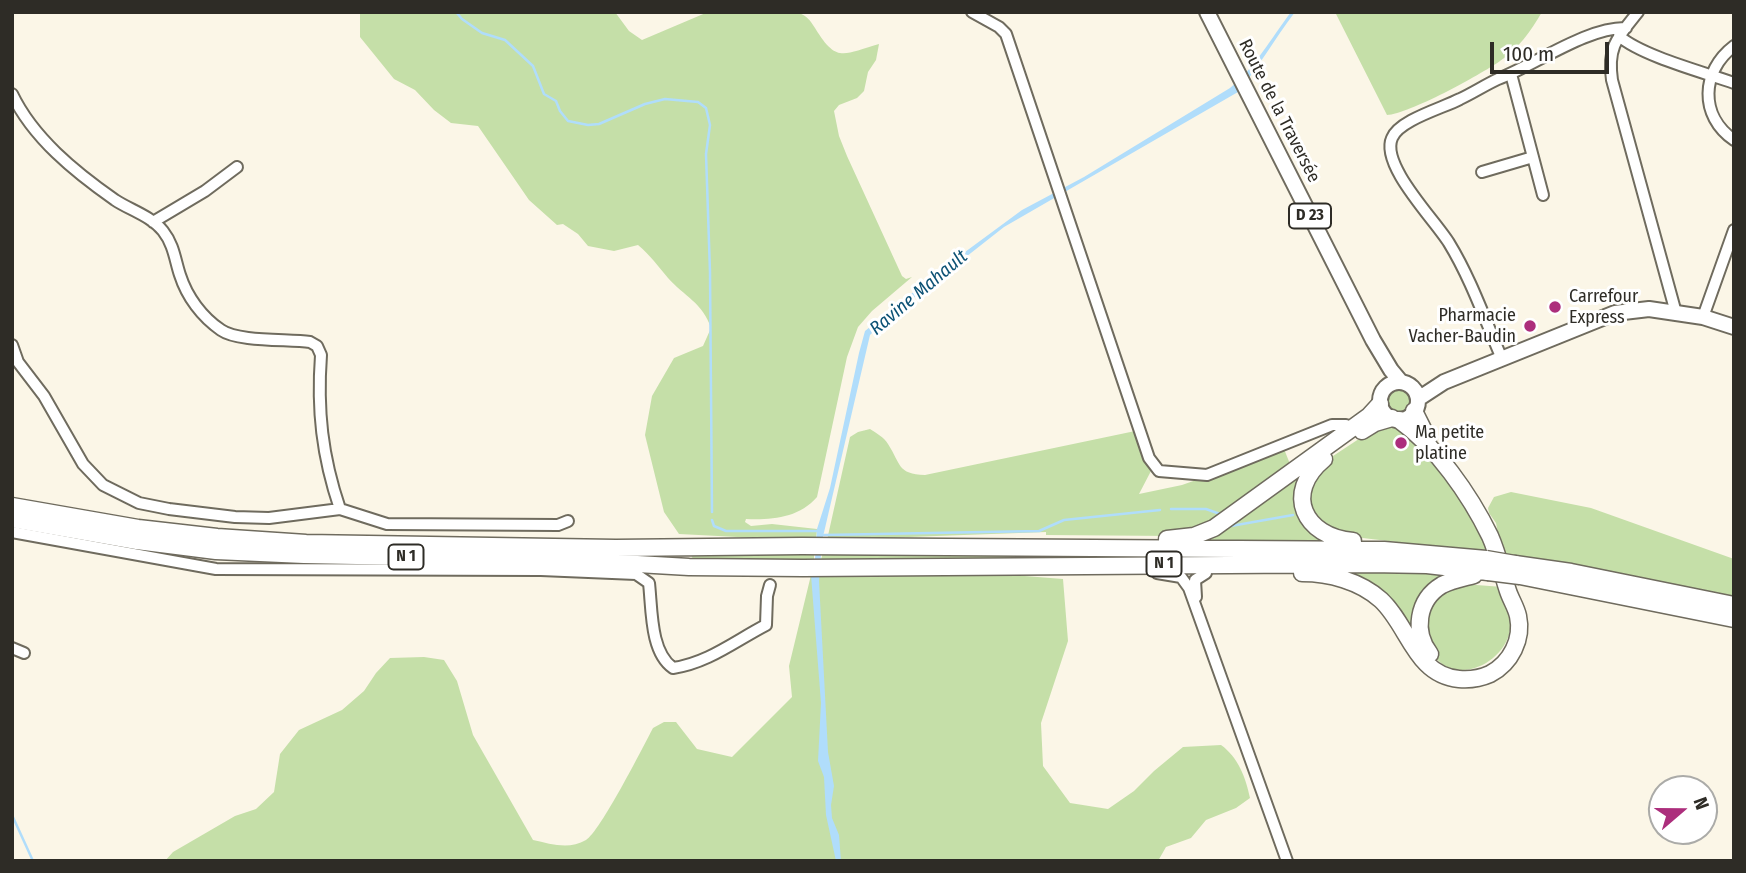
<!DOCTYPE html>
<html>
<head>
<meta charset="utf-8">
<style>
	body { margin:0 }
	#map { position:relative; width:1746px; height:873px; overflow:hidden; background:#fbf6e7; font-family:"Fira Sans Condensed",sans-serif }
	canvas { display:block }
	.frame { position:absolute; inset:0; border:14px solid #2e2c26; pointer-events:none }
	.north { position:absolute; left:1648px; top:775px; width:70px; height:70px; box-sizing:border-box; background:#fff; border:2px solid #ababa8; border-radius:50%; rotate:70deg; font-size:19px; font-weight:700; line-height:28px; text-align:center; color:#2e2c26 }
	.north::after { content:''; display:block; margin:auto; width:24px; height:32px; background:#ac2e7c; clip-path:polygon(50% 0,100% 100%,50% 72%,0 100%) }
	.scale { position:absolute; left:1490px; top:42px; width:119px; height:32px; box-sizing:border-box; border:4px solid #2e2c26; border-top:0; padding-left:9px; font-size:21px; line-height:24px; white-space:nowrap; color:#2e2c26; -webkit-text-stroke:5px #fff; paint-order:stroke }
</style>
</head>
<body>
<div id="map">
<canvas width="1746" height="873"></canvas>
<div class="frame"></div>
<div class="north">N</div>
<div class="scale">100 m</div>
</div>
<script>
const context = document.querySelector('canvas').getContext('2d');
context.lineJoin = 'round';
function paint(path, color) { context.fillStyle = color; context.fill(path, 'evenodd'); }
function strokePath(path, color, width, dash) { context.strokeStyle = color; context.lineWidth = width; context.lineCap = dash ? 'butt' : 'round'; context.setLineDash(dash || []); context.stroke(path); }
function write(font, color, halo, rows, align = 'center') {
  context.font = font + ' "Fira Sans Condensed",sans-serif'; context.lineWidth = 6; context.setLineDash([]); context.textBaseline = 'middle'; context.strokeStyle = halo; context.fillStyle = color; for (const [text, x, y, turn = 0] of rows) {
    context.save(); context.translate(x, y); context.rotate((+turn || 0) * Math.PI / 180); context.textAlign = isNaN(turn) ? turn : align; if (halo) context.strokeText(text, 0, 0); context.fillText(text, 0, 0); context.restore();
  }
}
paint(new Path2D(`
	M360,12H615L629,31L642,40L708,12L799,13C807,16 810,20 815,28C837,64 843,54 879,44L876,60L868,72L864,91L857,98L839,105L834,111L839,136L847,156L902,276L906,279L912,277L872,311L858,327L847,357L817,497C799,518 772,520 746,519L745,522L751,526L772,524L817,529L816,541L679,534L664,512L645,435L652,396L674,358L703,346L711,328C703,303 684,296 668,278C658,266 650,255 638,245L614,251L588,246L578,234L563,224L557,225L529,200L478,126L451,123L434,110L415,90L394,79L360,37Z
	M1335,12H1542C1531,31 1518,49 1500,61C1480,75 1409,114 1387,115Z
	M1384 400a15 15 0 1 1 30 0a15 15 0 1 1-30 0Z
	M1393,426L1405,428L1446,479L1477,525L1491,553L1337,535L1307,510L1310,478L1330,458L1374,429Z
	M870,429C876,433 884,437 888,444C901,464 897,474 925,475L1140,430L1151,462V471L1139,494L1182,485L1284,449L1292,469L1220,520L1172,536L1046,535V532L827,540L850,437L858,432Z
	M1303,471L1305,525L1324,543L1199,541Z
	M1511,492L1591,508L1734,559V597L1502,554L1496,523L1489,513L1488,508L1494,497Z
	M814,552V564L694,561L691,555Z
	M823,552L1088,553V561L820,564Z
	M1320,570L1401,571L1453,574L1442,579L1415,639L1392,608Z
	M811,575H1012L1063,579L1068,641L1041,723L1043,766L1070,803L1108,809L1134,791L1154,771L1183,747L1221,745C1238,757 1246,778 1250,798L1236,808L1206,820L1191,838L1166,847L1158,861H165L173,852L235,816L256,809L274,792L280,754L299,730L342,710L364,691L376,673L390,658L424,657L444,660L457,681L473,735L533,840C551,844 569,850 586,840C600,832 643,747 653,728L664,722H676L697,749L732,757L792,697L789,666Z
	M1463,584L1503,587C1507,601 1512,616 1510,630C1505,662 1458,686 1435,657C1428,650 1425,637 1421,627L1438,593Z`), '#c5dfa8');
paint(new Path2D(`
	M1291,12H1295C1275,38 1259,67 1238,92L1004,227L882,323L870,335L822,541L819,581L828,752L834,786L831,805L832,818L839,835L841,861H836L826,815L824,777L818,761L821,703L811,575L815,559L817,529L830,488L859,353L865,331L946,266L1022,210L1084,177L1230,88C1254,69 1272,37 1291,12Z`), '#b0ddfb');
strokePath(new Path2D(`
	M456,12L462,19L482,33L505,40L533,66L544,94L556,101L560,111L568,121L588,125L599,124L645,104L665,99L698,102L706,108L710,125L706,154L710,272L712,512
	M1171,509H1206L1220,514
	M712,520L714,526L726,531H818
	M1231,526L1293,515
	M824,535L1039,531L1064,520L1160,510
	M12,815L33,861`), '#b0ddfb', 2.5);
const minor = new Path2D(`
	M972,12L999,27L1006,34L1149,458L1159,471L1207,475L1332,425H1346L1351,429
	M1638,12C1618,37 1607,46 1612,80L1676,313
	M1619,36C1642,56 1703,72 1734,83
	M1734,46C1701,71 1699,116 1734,140
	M1511,74L1543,195
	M12,94C33,138 75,172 115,200C130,210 151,216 163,231C174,245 175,260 180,275C187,297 202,317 221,330C238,342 287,339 310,342L317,346L321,355C317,410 322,456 340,509
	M1482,172L1533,157
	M153,222L205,191L237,167
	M1703,317L1734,230
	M12,345L18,362L44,396L83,464L103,485L139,503L169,509L235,517L269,518L340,509L387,524L558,525L568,521
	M1502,359C1485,320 1471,279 1449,243C1435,220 1380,165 1392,138C1399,120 1443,108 1460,99C1473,93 1485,85 1498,79C1535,65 1587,27 1626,28
	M12,532L216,569L541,570L636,574L649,583C652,609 650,652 673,668C708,663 735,641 766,625L767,596L770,585
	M1157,573L1181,577L1189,588L1287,861
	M1196,597L1195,580L1206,573
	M12,648L24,653`);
const major = new Path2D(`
	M1207,12L1373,340L1391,370L1401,382
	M1380 401a19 19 0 1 1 38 0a19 19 0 1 1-38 0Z
	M1418,399L1444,382L1615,313L1649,309L1703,317L1734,327`);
const highway = new Path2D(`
	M1414,411L1428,439
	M1362,431L1375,423L1392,418
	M1324,459C1283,493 1304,537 1353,541
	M12,506L138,528L217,537L306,543L616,548L802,546L1384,550L1486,559
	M12,519L137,541L216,551L304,555L568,560L689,567L803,568L1370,564L1427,565L1488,572
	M1167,539L1194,536L1214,528L1369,416L1380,404
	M1515,564L1571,572L1734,605
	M1302,573C1329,573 1360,581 1381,600C1409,626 1415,675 1459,679C1470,680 1481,678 1490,674C1511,663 1523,639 1518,616C1516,607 1511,600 1508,591C1502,573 1498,554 1490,536C1470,495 1436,446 1399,420
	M1520,576L1734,619
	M1430,654C1413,632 1417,600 1442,585C1452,580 1463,578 1474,575`);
strokePath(minor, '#6f6b5e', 14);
strokePath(major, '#6f6b5e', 18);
strokePath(highway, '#6f6b5e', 19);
strokePath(minor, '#fff', 10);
strokePath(major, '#fff', 14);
strokePath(highway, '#fff', 16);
const highwayBridge = new Path2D(`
	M1486,559L1515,564
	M1488,572L1520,576`);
strokePath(highwayBridge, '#6f6b5e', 19, []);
strokePath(highwayBridge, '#fff', 16);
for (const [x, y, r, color] of [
	[1555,307,7,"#ac2e7c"],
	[1530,326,7,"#ac2e7c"],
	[1401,443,7,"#ac2e7c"]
]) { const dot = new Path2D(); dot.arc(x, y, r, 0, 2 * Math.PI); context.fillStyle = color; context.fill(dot); strokePath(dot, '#fff', 2.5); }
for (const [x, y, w] of [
	[1310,216,42],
	[406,557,35],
	[1164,564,35]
]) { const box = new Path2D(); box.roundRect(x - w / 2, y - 12.5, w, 25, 5); context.fillStyle = '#fff'; context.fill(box); strokePath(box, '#2e2c26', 2); }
write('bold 16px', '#2e2c26', null, [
	["D 23",1310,216],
	["N 1",406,557],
	["N 1",1164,564]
]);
write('18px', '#2e2c26', '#fff', [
	["Route de la Traversée",1279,111,63]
]);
write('18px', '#2e2c26', '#fff', [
	["Carrefour",1569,297],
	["Express",1569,318],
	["Pharmacie",1516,316,"right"],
	["Vacher-Baudin",1516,337,"right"],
	["Ma petite",1415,433],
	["platine",1415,454]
], 'left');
write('italic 19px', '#0d5275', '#fff', [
	["Ravine Mahault",919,293,-40]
]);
</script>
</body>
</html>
